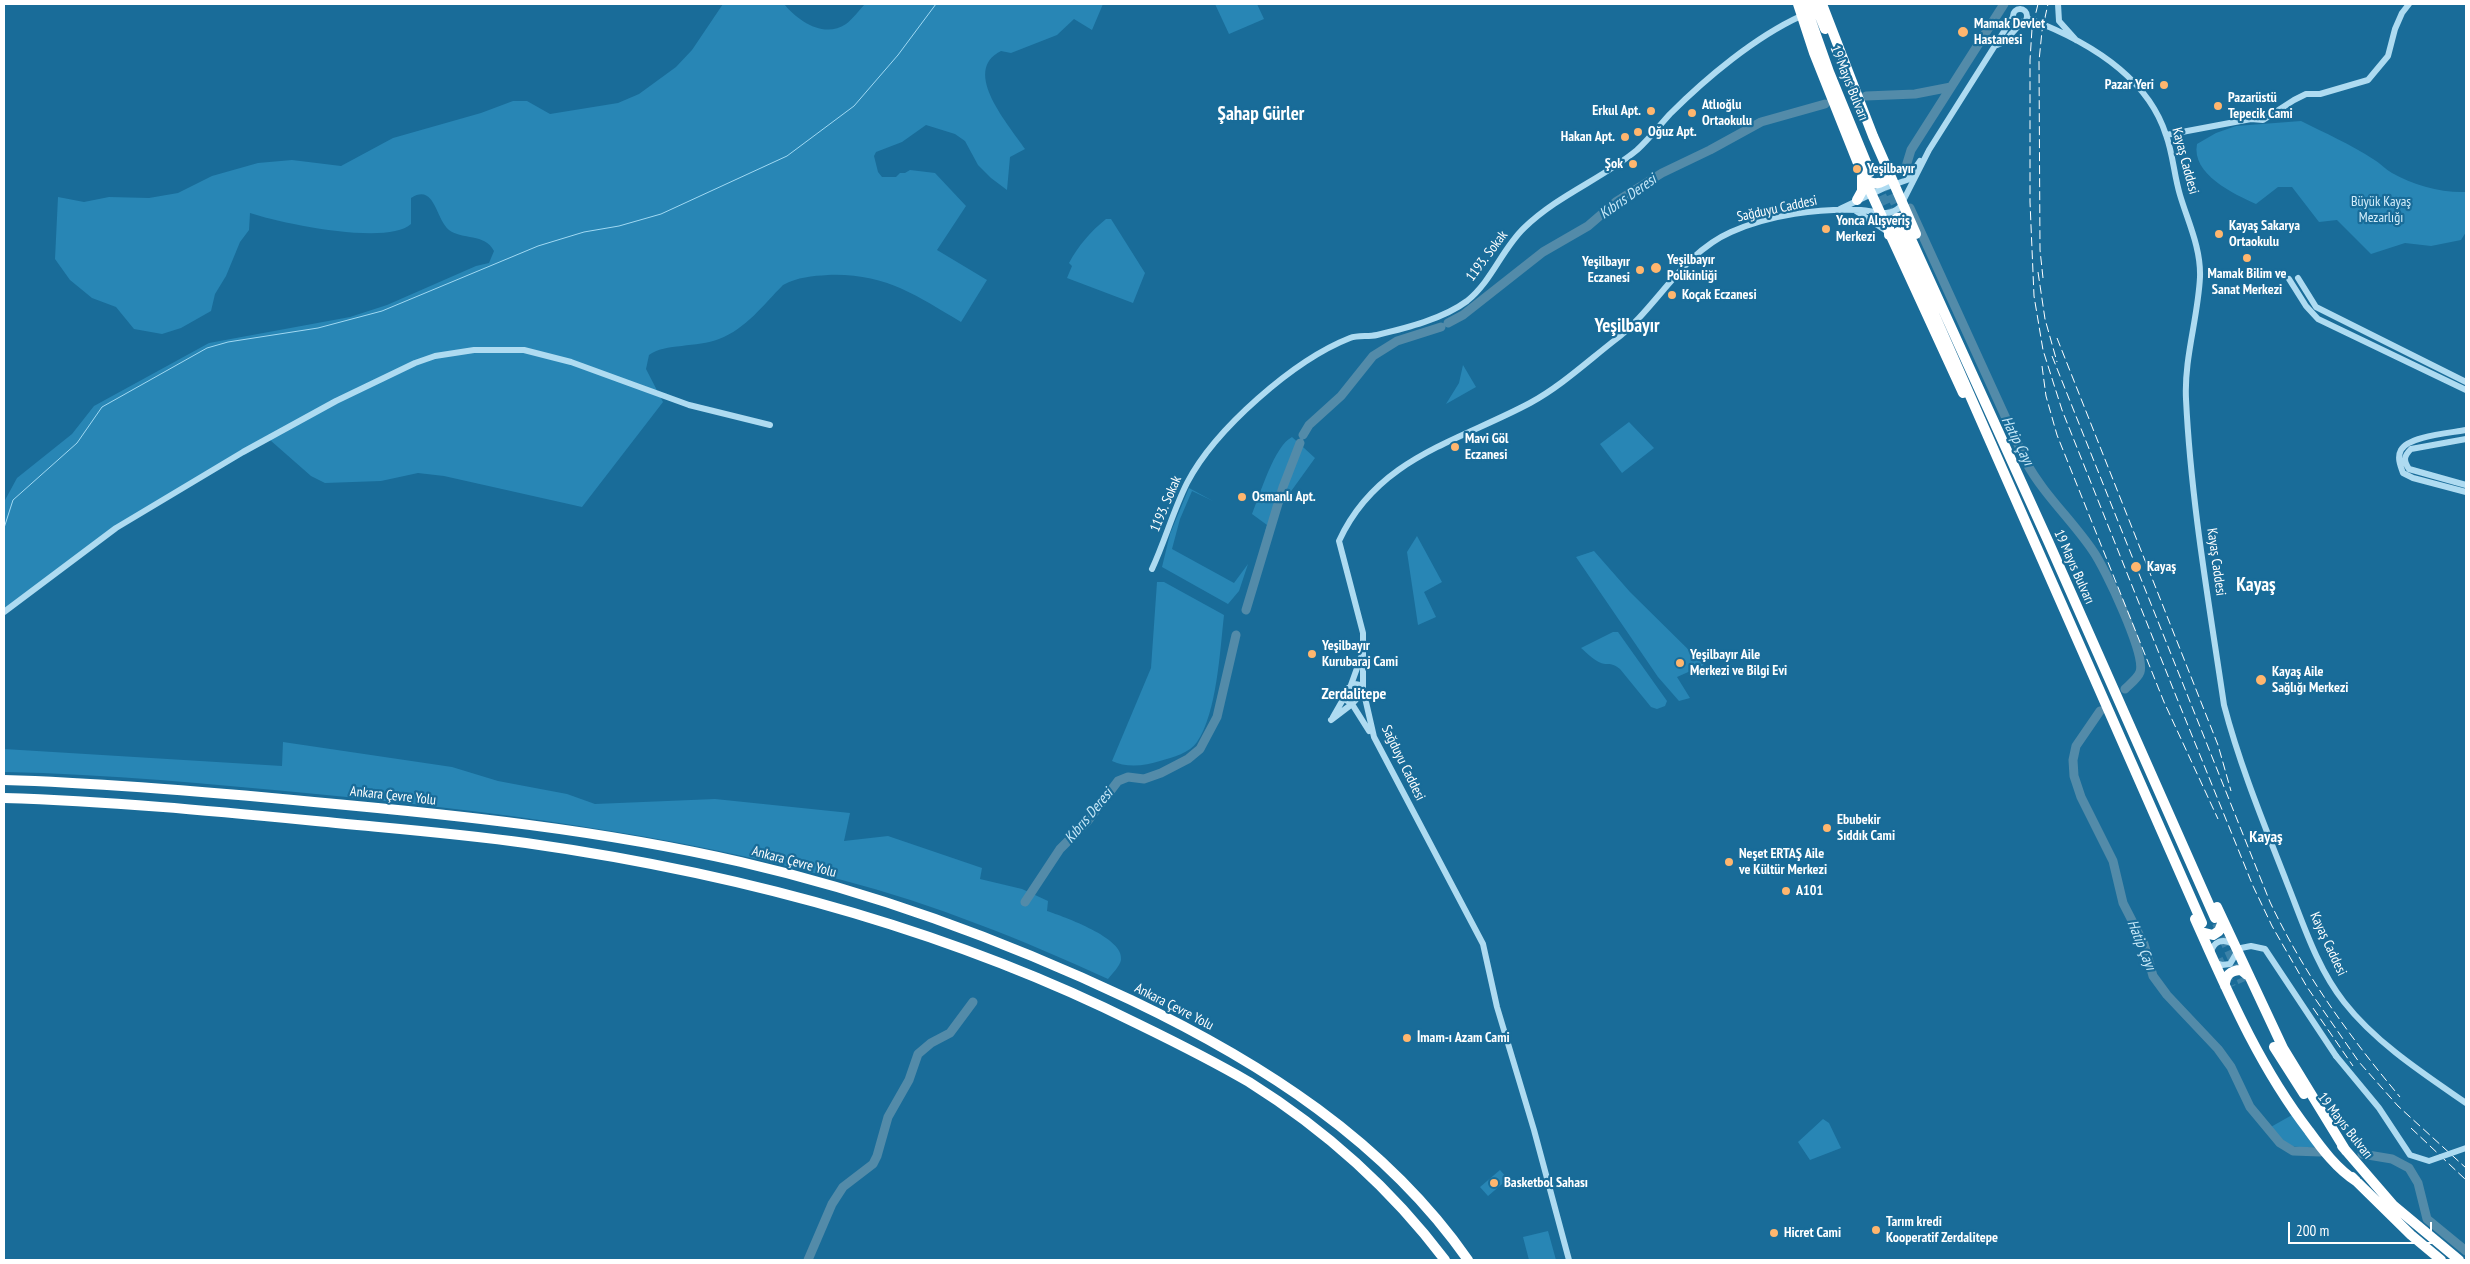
<!DOCTYPE html>
<html>
<head>
<meta charset="utf-8">
<style>
	body { margin:0 }
	#map { position:relative; width:2470px; height:1264px; overflow:hidden; background:#196c99; font-family:"PT Sans Narrow",sans-serif }
	canvas { display:block }
	.frame { position:absolute; inset:0; border:5px solid #fff; pointer-events:none }
	.scale { position:absolute; left:2288px; top:1222px; width:144px; height:22px; box-sizing:border-box; border:2px solid #fff; border-top:0; padding-left:6px; font-size:15px; line-height:18px; white-space:nowrap; color:#fff; -webkit-text-stroke:4px #196c99; paint-order:stroke }
</style>
</head>
<body>
<div id="map">
<canvas width="2470" height="1264"></canvas>
<div class="frame"></div>
<div class="scale">200 m</div>
</div>
<script>
const context = document.querySelector('canvas').getContext('2d');
context.lineJoin = 'round';
function paint(path, color) { context.fillStyle = color; context.fill(path, 'evenodd'); }
function strokePath(path, color, width, dash) { context.strokeStyle = color; context.lineWidth = width; context.lineCap = dash ? 'butt' : 'round'; context.setLineDash(dash || []); context.stroke(path); }
function write(font, color, halo, rows, align = 'center') {
  context.font = font + ' "PT Sans Narrow",sans-serif'; context.lineWidth = 4.5; context.setLineDash([]); context.textBaseline = 'middle'; context.strokeStyle = halo; context.fillStyle = color; for (const [text, x, y, turn = 0] of rows) {
    context.save(); context.translate(x, y); context.rotate((+turn || 0) * Math.PI / 180); context.textAlign = isNaN(turn) ? turn : align; if (halo) context.strokeText(text, 0, 0); context.fillText(text, 0, 0); context.restore();
  }
}
paint(new Path2D(`
	M723,4H784C798,21 824,39 846,24C853,19 859,10 865,4H1103L1092,30L1074,19L1057,35L1011,53L1001,51C960,71 1010,126 1025,149L1010,157L1007,190L991,178L978,165L965,141L955,134L926,125L902,142L876,152L874,156L878,172L882,177H896L900,173H905L910,170L935,173L966,206L937,250L987,280L961,322C915,295 885,273 828,275C812,276 798,277 783,285C764,304 746,329 719,339C697,348 665,343 649,355L646,369L663,402L582,507L444,476L418,473L381,481L325,483L311,476L270,440L135,518L4,609V502L17,478L72,434L94,406L209,343L350,317L387,305L476,266L489,263L494,251C485,233 462,240 449,230C435,218 435,183 411,198V224C388,246 279,223 250,213L249,230L240,242L226,276L215,294L211,311L181,328L162,334L134,329L116,307L92,298L70,280L55,259L58,197L84,202L109,197L149,198L178,193L212,176L258,163L292,160L341,166L393,138L481,113L513,101H527L550,114L618,103L639,94L676,67L692,50Z
	M1215,4H1257L1264,19L1229,34Z
	M2301,121C2325,133 2350,144 2373,159C2380,163 2385,169 2392,173C2413,185 2441,193 2466,192V232L2461,240L2431,246L2405,243L2371,254L2337,220L2319,222L2292,187H2278L2256,204C2234,194 2191,174 2197,144L2216,133L2236,126Z
	M1106,219H1111L1145,273L1133,303L1067,278L1072,266L1069,263C1078,246 1091,231 1106,219Z
	M1463,365L1476,387L1446,404L1459,383Z
	M1629,422L1654,448L1622,473L1600,444Z
	M1292,437L1315,458L1279,508L1269,533L1265,532L1267,525L1252,514C1260,495 1274,446 1292,437Z
	M1189,488L1213,501L1192,491L1180,519L1172,549L1234,583L1248,564L1239,591L1228,604L1162,567L1170,534Z
	M1417,536L1442,582L1424,592L1436,617L1418,625L1407,552Z
	M1594,551L1630,592L1704,665L1677,677L1690,698L1679,701L1658,677L1576,557Z
	M1157,582H1164L1224,615C1220,650 1217,713 1197,742C1190,753 1173,757 1160,761C1145,766 1126,768 1112,761L1151,668Z
	M1613,632H1618L1667,701L1665,706L1657,709L1651,707L1620,669C1613,664 1612,664 1605,664C1596,663 1587,653 1581,648Z
	M283,742L452,767L498,781L567,794L595,804L715,799L850,813L844,841L888,836L982,868L980,879L1022,889L1048,901L1047,911C1064,917 1125,938 1121,960C1120,966 1112,974 1108,979C1023,940 934,904 842,880C670,834 493,811 316,794C212,784 108,774 4,772V749L282,766Z
	M2292,1115L2315,1147C2290,1148 2286,1147 2269,1128Z
	M1823,1119L1829,1123L1841,1148L1810,1160L1798,1142Z
	M1500,1170L1508,1179L1488,1196L1480,1187Z
	M1548,1231L1556,1260H1529L1523,1237Z`), '#2886b5');
strokePath(new Path2D(`
	M4,528L13,500L77,443L102,407L207,348L228,342L318,328L382,311L538,246L584,232L619,226L661,214L787,156L854,106L898,55L936,4`), '#a0d9f3', 1);
strokePath(new Path2D(`
	M1866,96L1915,94L1951,87
	M1904,173L1911,150L2004,4
	M1910,208L2026,462C2044,495 2072,520 2093,551C2105,568 2146,654 2140,672C2138,678 2130,684 2125,689
	M1448,323L1463,315L1543,252L1588,226L1617,201L1662,173L1710,150L1761,122L1825,104
	M1303,435L1309,425L1341,396L1373,356L1397,341L1441,327
	M1246,610L1283,487L1300,443
	M2100,711L2076,746L2073,760L2074,776L2081,797L2113,861L2123,903L2144,944L2153,976L2167,995L2218,1049L2231,1067L2250,1107L2280,1143L2293,1151L2320,1152
	M1025,902L1060,849L1087,822L1118,781L1128,777L1144,779L1161,773L1188,759L1200,749L1217,717L1236,635
	M2362,1154L2392,1159L2409,1168L2418,1183L2427,1219L2466,1251
	M808,1260L832,1204L843,1187L873,1164L877,1156L888,1117L909,1080L918,1054L931,1043L950,1033L973,1002`), '#538ba9', 9);
strokePath(new Path2D(`
	M1879,167L1905,224
	M1875,182L1893,221
	M2217,923L2243,982
	M2218,959L2231,987`), '#3c82a8', 10, [10, 5]);
strokePath(new Path2D(`
	M2058,4L2059,21L2076,40
	M2013 16a7 7 0 1 1 14 0a7 7 0 1 1-14 0Z
	M2027,18C2083,39 2147,75 2166,135C2173,154 2174,175 2180,195C2188,222 2201,248 2200,277C2198,318 2184,358 2186,399C2191,502 2209,603 2224,705C2240,766 2264,824 2287,883C2303,923 2317,968 2344,1002C2376,1043 2424,1074 2466,1103
	M1997,45L2004,42L2022,22
	M2166,135L2251,119L2263,120L2294,100L2306,94H2320L2368,80L2388,56L2395,29L2402,13L2409,4
	M1840,209L1884,188L1907,180L1920,161
	M1856,211L1885,230
	M2298,278L2316,307L2466,382
	M2289,279L2306,306L2318,319L2466,390
	M2466,430C2451,433 2408,436 2401,450C2397,457 2400,465 2403,473L2413,478L2466,492
	M2466,439L2411,449C2404,456 2403,460 2409,469L2466,485
	M1152,569C1165,541 1173,511 1187,483C1215,429 1294,360 1350,338C1358,335 1368,337 1377,335C1406,328 1443,319 1467,301C1492,281 1502,249 1524,228C1558,195 1602,179 1637,150C1649,139 1659,126 1670,114C1706,78 1755,37 1801,16
	M4,612L116,528L243,452L336,401L415,363L435,356L474,350H524L571,362L689,405L770,425
	M1355,684L1360,685L1362,693L1352,704L1346,700L1345,696L1348,688Z
	M1351,685L1361,657
	M1333,717L1345,696
	M1331,720L1352,704L1369,731
	M2236,949L2251,946L2265,949L2336,1056
	M2211,953C2213,941 2223,938 2233,944
	M2215,963L2222,965L2230,964L2237,952
	M1569,1260L1534,1130L1497,1007L1483,944L1374,737L1363,689V633L1339,541C1377,458 1457,442 1530,403C1560,387 1588,361 1615,340C1657,308 1681,254 1731,232C1769,215 1819,208 1861,210C1875,211 1888,218 1900,207L1929,150L2013,17`), '#aedbf1', 6);
strokePath(new Path2D(`
	M1798,4L1814,53L1861,171L1963,393
	M1805,4L1829,72L1870,172
	M1815,4L1825,29
	M1822,4L1873,136L1916,234
	M1865,178C1871,186 1879,184 1886,180L1887,169
	M1857,200L1862,191V177
	M1906,228L2049,543L2215,918
	M1898,232L2202,923
	M1889,235V225L1897,218H1904L1911,224
	M4,780C107,783 211,792 314,802C457,815 601,830 741,862C876,893 1006,941 1131,1000C1261,1062 1385,1141 1468,1260
	M4,798C108,801 212,811 316,821C386,828 456,833 526,843C738,873 946,928 1138,1024C1175,1042 1213,1061 1249,1082C1324,1129 1392,1190 1445,1260
	M2217,907L2283,1048L2346,1151
	M2195,919C2228,993 2259,1066 2309,1131C2322,1149 2337,1169 2356,1181
	M2201,932L2213,935L2219,931L2223,921
	M2225,986C2224,976 2231,970 2241,970L2247,975
	M2274,1047L2304,1094
	M2342,1146L2393,1205L2459,1260
	M2352,1177L2411,1235L2441,1260`), '#fff', 10);
strokePath(new Path2D(`
	M2038,4L2032,29L2030,60V202L2034,296L2043,350L2062,410L2176,696L2253,886L2272,926L2307,987L2359,1062L2398,1106L2466,1168
	M2038,272L2045,319L2057,362
	M2043,278L2040,250L2039,61L2042,31L2048,4
	M2057,338L2218,745L2231,791
	M2052,356L2270,902C2304,974 2349,1036 2400,1097
	M2042,366L2046,396L2057,435L2164,702L2218,819
	M2313,1008L2353,1066
	M2411,1128L2466,1180`), '#fff', 1, [9, 4]);
strokePath(new Path2D(`
	M2336,1056L2379,1108L2410,1155L2429,1161L2466,1148`), '#aedbf1', 6);
for (const [x, y, r, color] of [
	[1963,32,6,"#ffb66e"],
	[2164,85,5,"#ffb66e"],
	[2218,106,5,"#ffb66e"],
	[1651,111,5,"#ffb66e"],
	[1692,113,5,"#ffb66e"],
	[1638,132,5,"#ffb66e"],
	[1625,137,5,"#ffb66e"],
	[1633,164,5,"#ffb66e"],
	[1857,169,5,"#ffb66e"],
	[1826,229,5,"#ffb66e"],
	[2219,234,5,"#ffb66e"],
	[2247,258,5,"#ffb66e"],
	[1656,268,6,"#ffb66e"],
	[1640,270,5,"#ffb66e"],
	[1672,295,5,"#ffb66e"],
	[1455,447,5,"#ffb66e"],
	[1242,497,5,"#ffb66e"],
	[2136,567,6,"#ffb66e"],
	[1312,654,5,"#ffb66e"],
	[1680,663,5,"#ffb66e"],
	[2261,680,6,"#ffb66e"],
	[1827,828,5,"#ffb66e"],
	[1729,862,5,"#ffb66e"],
	[1786,891,5,"#ffb66e"],
	[1407,1038,5,"#ffb66e"],
	[1494,1183,5,"#ffb66e"],
	[1876,1230,5,"#ffb66e"],
	[1774,1233,5,"#ffb66e"]
]) { const dot = new Path2D(); dot.arc(x, y, r, 0, 2 * Math.PI); context.fillStyle = color; context.fill(dot); strokePath(dot, '#196c99', 2); }
write('bold 14px', '#fff', '#196c99', [
	["Mamak Devlet",1974,24],
	["Hastanesi",1974,40],
	["Pazar Yeri",2154,85,"right"],
	["Pazarüstü",2228,98],
	["Tepecik Cami",2228,114],
	["Atlıoğlu",1702,105],
	["Ortaokulu",1702,121],
	["Erkul Apt.",1641,111,"right"],
	["Oğuz Apt.",1648,132],
	["Hakan Apt.",1615,137,"right"],
	["Şok",1623,164,"right"],
	["Yeşilbayır",1867,169],
	["Yonca Alışveriş",1836,221],
	["Merkezi",1836,237],
	["Kayaş Sakarya",2229,226],
	["Ortaokulu",2229,242],
	["Yeşilbayır",1667,260],
	["Polikinliği",1667,276],
	["Yeşilbayır",1630,262,"right"],
	["Eczanesi",1630,278,"right"],
	["Mamak Bilim ve",2247,274,"center"],
	["Sanat Merkezi",2247,290,"center"],
	["Koçak Eczanesi",1682,295],
	["Mavi Göl",1465,439],
	["Eczanesi",1465,455],
	["Osmanlı Apt.",1252,497],
	["Kayaş",2147,567],
	["Yeşilbayır",1322,646],
	["Kurubaraj Cami",1322,662],
	["Yeşilbayır Aile",1690,655],
	["Merkezi ve Bilgi Evi",1690,671],
	["Kayaş Aile",2272,672],
	["Sağlığı Merkezi",2272,688],
	["Ebubekir",1837,820],
	["Sıddık Cami",1837,836],
	["Neşet ERTAŞ Aile",1739,854],
	["ve Kültür Merkezi",1739,870],
	["A101",1796,891],
	["İmam-ı Azam Cami",1417,1038],
	["Basketbol Sahası",1504,1183],
	["Tarım kredi",1886,1222],
	["Kooperatif Zerdalitepe",1886,1238],
	["Hicret Cami",1784,1233]
], 'left');
write('14px', '#fff', '#196c99', [
	["19 Mayıs Bulvarı",1849,83,68],
	["Kayaş Caddesi",2185,161,75],
	["Sağduyu Caddesi",1777,209,-12],
	["1193. Sokak",1487,256,-53],
	["1193. Sokak",1166,504,-67],
	["Kayaş Caddesi",2216,562,82],
	["19 Mayıs Bulvarı",2074,567,66],
	["Sağduyu Caddesi",1403,763,64],
	["Ankara Çevre Yolu",393,796,6],
	["Ankara Çevre Yolu",794,862,15],
	["Kayaş Caddesi",2328,944,65],
	["Ankara Çevre Yolu",1174,1007,27],
	["19 Mayıs Bulvarı",2345,1126,52]
]);
write('14px', '#d5effc', '#196c99', [
	["Büyük Kayaş",2381,202],
	["Mezarlığı",2381,218]
]);
write('italic 15px', '#c8e9f9', '#196c99', [
	["Kıbrıs Deresi",1628,197,-35],
	["Hatip Çayı",2017,441,63],
	["Kıbrıs Deresi",1089,816,-50],
	["Hatip Çayı",2141,945,68]
]);
write('bold 16px', '#fff', '#196c99', [
	["Zerdalitepe",1354,694],
	["Kayaş",2266,837]
]);
write('bold 19px', '#fff', '#196c99', [
	["Şahap Gürler",1261,115],
	["Yeşilbayır",1627,327],
	["Kayaş",2256,586]
]);
</script>
</body>
</html>
